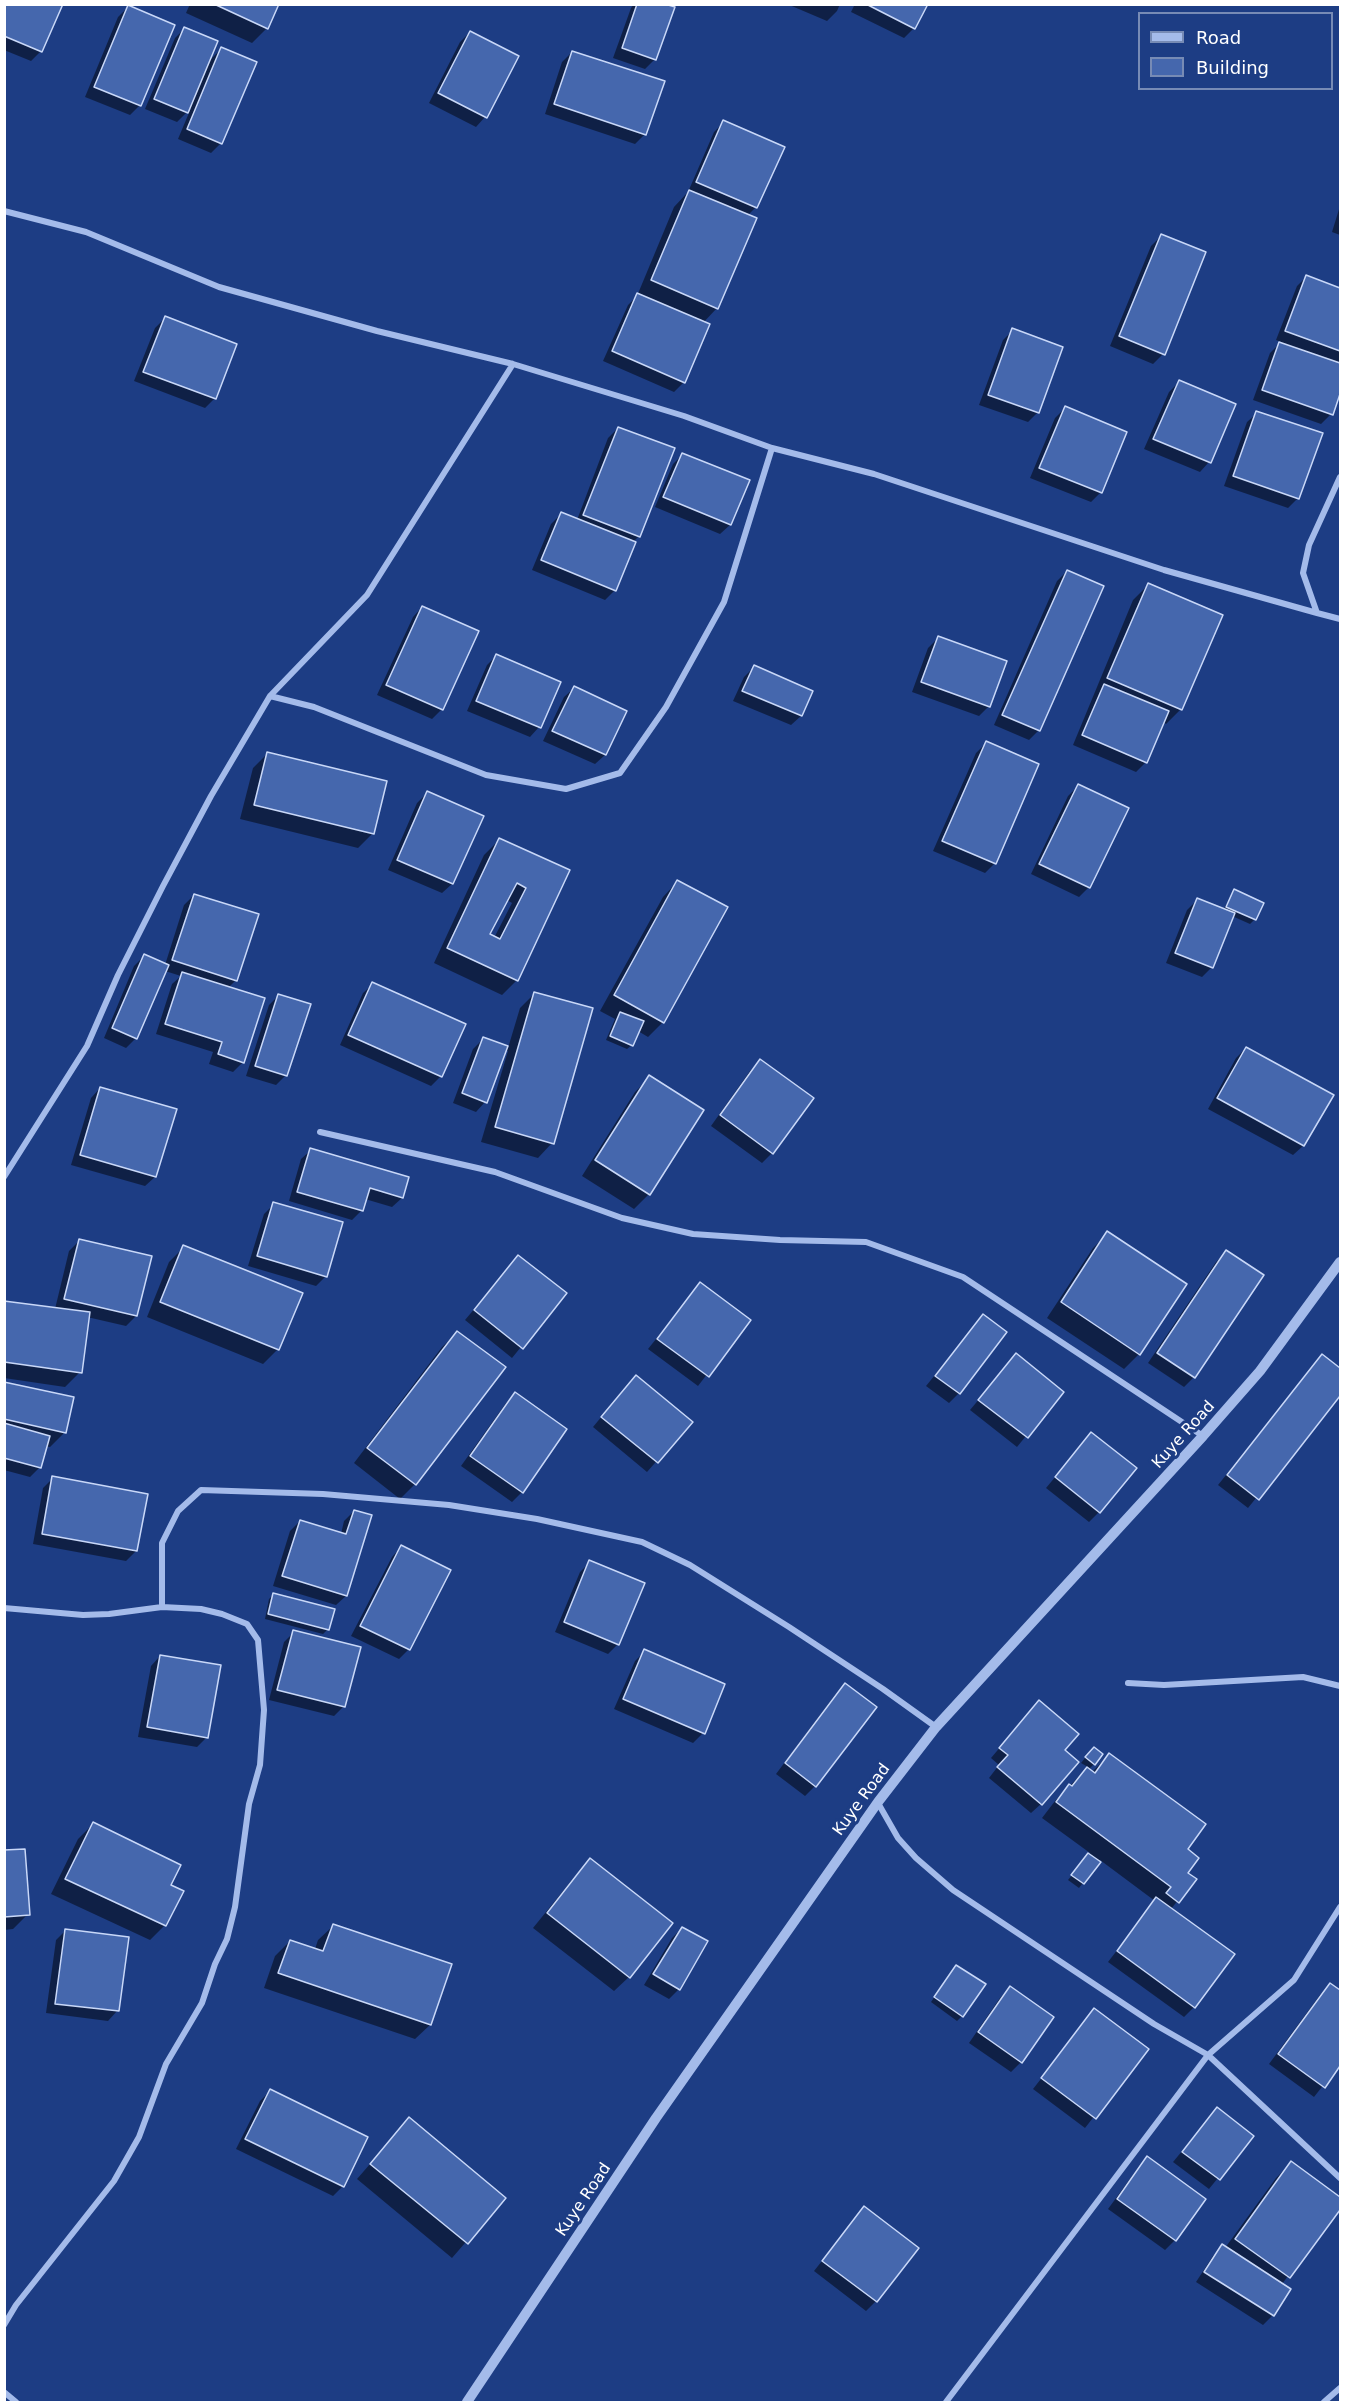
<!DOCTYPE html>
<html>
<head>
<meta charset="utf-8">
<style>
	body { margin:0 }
	#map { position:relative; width:1345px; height:2407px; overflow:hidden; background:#1d3d84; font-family:"DejaVu Sans",sans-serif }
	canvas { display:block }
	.frame { position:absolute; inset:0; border:6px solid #fff; pointer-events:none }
	.legend { position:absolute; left:1138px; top:12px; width:195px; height:78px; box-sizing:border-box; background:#1d3d84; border:2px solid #778bb5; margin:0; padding:8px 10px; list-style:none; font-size:18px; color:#fff }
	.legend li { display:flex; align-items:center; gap:12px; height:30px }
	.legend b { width:30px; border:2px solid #778bb5 }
</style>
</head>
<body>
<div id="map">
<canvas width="1345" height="2407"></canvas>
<div class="frame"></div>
<ul class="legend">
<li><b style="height:8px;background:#a4bbea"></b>Road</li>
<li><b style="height:16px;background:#4567ad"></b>Building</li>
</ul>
</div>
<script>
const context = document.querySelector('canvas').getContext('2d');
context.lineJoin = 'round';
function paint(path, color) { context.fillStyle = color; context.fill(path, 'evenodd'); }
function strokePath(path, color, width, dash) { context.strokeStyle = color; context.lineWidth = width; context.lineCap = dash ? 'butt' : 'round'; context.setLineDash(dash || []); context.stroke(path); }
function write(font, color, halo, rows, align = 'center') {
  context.font = font + ' "DejaVu Sans",sans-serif'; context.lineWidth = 6; context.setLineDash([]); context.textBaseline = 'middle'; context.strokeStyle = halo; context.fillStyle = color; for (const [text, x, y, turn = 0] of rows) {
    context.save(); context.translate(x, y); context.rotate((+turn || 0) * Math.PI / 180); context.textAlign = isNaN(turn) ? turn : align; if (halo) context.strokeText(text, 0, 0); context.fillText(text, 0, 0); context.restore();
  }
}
paint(new Path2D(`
	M4,4L41,51L31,61L4,50Z
	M190,4H277L267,28L252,43L186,13Z
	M634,4H661L655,59L645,69L613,58L631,8Z
	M787,4H840L837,11L827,21Z
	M855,4H926L914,28L904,38L851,12Z
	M128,7L140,105L130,115L85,97L118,17Z
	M184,29L207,63L221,49V143L211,153L178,139L191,108L177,122L145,109L175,38Z
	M470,32L517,57L485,117L476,127L429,103L460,42Z
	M572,52L645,134L635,144L545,114L562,62Z
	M724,122L756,207L747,216L717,308L703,323L684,382L674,392L603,361L628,305L637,296L674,207L688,192L714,132Z
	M1340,206V235L1332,232Z
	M1161,236L1163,354L1153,364L1110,346L1151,246Z
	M1307,276L1340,289V390L1331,414L1321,424L1253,400L1270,353L1281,342L1276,340L1297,286Z
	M165,318L215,398L205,408L134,381L155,328Z
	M1013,330L1038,412L1028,422L979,405L1003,340Z
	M1179,382L1234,405L1209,462L1200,472L1144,449L1169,392Z
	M1065,408L1101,492L1091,502L1030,478L1055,418Z
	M1257,413L1298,498L1288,508L1224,486L1247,422Z
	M618,428L639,536L633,542L615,590L605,600L532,570L551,524L561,514L577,520L608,438Z
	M683,454L730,525L720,534L655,507L673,464Z
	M1067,571L1039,730L1029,740L994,725L1057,581Z
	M1148,585L1181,709L1166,724L1163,722L1146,762L1136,772L1073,745L1133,600Z
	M422,607L442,709L432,719L377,695L413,617Z
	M938,638L989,706L979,716L912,692L928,648Z
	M497,655L539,727L530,737L467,711L487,665Z
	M754,667L811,692L801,716L791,725L733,701L744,677Z
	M574,688L625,712L605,755L595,764L543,741L564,697Z
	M986,743L995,863L985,873L933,851L976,753Z
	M268,753L373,833L358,848L240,819L253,768Z
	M1078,786L1089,887L1079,897L1031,874L1068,796Z
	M427,793L482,817L452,884L442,893L388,870L417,803Z
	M499,840L568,871L517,980L502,995L434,963L484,855ZM507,900L512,903L494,938L488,935Z
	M677,882L663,1022L648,1037L638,1031L632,1045L627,1049L606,1040L615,1019L600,1011L663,897Z
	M1235,891L1255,919L1250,924L1232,916L1212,967L1202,977L1166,963L1187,910L1197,900L1223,910Z
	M194,895L236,980L228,988L243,1062L233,1072L209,1064L213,1052L156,1034L172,984L181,976L165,971L136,1038L126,1048L104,1038L134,966L144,956L165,965L184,905Z
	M373,984L441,1076L431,1086L340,1045L363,993Z
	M535,993L552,1143L538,1158L481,1142L508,1051L505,1050L485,1102L476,1112L453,1103L473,1049L483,1039L508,1048L520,1008Z
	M279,995L286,1075L276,1085L246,1076L269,1005Z
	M1246,1048L1332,1096L1303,1146L1293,1155L1208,1109L1236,1058Z
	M760,1061L772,1153L762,1163L711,1126L750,1071Z
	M650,1077L649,1194L634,1209L582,1176L635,1092Z
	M100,1088L155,1177L145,1186L71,1165L91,1098Z
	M311,1150L402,1198L392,1207L365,1199L362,1210L352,1220L289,1201L301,1159Z
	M274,1204L326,1276L316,1286L248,1266L264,1214Z
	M1108,1233L1139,1354L1124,1369L1047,1318L1093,1248Z
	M79,1241L150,1257L136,1316L126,1326L87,1317L80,1372L65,1387L4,1378V1302L55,1309L69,1251Z
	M184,1247L278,1349L263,1364L147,1317L169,1262Z
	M1226,1252L1194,1377L1184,1387L1148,1363L1216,1262Z
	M518,1257L565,1293L512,1358L465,1320Z
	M700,1284L749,1320L698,1386L648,1349Z
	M983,1316L959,1393L949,1403L926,1386Z
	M457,1333L415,1484L400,1499L354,1463L442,1347Z
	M1016,1355L1062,1392L1017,1447L970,1410Z
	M1322,1356L1340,1370V1394L1248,1508L1218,1485Z
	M4,1384L65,1432L50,1447L45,1446L40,1467L30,1477L4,1470Z
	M626,1387L691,1422L647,1472L593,1427Z
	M515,1394L522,1492L512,1502L461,1466L506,1403Z
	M1091,1434L1099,1512L1089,1522L1046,1488Z
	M53,1478L136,1551L126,1561L33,1544L43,1488Z
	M354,1511L346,1596L336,1605L273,1586L290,1531L300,1521L341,1534L344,1521Z
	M401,1547L409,1649L399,1659L351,1636L392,1557Z
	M590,1562L618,1644L608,1654L555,1632L580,1572Z
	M274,1594L328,1629L323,1634L265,1619L269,1599Z
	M294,1632L344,1706L334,1716L269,1700L284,1642Z
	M645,1651L703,1733L693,1743L614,1709L635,1661Z
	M160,1656L207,1737L197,1747L138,1737L151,1666Z
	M845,1685L815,1786L805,1796L776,1774L835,1695Z
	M1030,1712L1063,1750L1041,1804L1031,1813L989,1778L999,1765L991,1758Z
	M1089,1753L1094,1764L1088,1770L1092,1772L1109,1755L1186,1849V1873L1194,1880L1171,1909L1194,2007L1184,2017L1108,1962L1155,1901L1100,1860L1079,1888L1068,1880L1090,1853L1042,1818L1055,1801L1088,1767L1081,1763Z
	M93,1824L169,1886L165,1925L150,1940L51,1894L78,1839Z
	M4,1852L28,1914L13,1929L4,1930Z
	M590,1860L629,1977L614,1991L533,1928L576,1875Z
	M333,1926L450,1965L430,2025L415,2039L264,1988L275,1956L290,1941L315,1949L318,1940Z
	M682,1928L679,1989L669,1999L644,1985L672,1938Z
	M66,1930L117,2011L108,2021L46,2013L56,1940Z
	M952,1971L962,2016L957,2021L931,2002Z
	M1330,1985L1340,1992V2064L1314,2097L1269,2064L1320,1995Z
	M1010,1988L1021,2062L1011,2072L969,2043L1000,1998Z
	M1095,2010L1147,2049L1085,2128L1033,2089Z
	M270,2091L343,2186L333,2196L236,2149L260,2101Z
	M1217,2109L1252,2136L1209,2189L1173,2162Z
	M409,2119L504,2198L452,2258L357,2179Z
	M1147,2158L1204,2199L1175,2240L1165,2250L1108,2209L1138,2168Z
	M1291,2163L1340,2199V2207L1282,2284L1289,2289L1273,2315L1263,2325L1196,2282L1213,2256L1222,2246L1225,2248L1276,2178Z
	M864,2208L876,2301L866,2311L814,2271Z`), '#0007');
const building = new Path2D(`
	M4,4H63L42,52L4,36Z
	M214,4H279L268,29Z
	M637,4H665L675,7L656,60L622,48Z
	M866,4H928L915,29Z
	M128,5L175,25L141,106L94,87Z
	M184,27L218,41L188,113L154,99Z
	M470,31L519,56L487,118L438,93Z
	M221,47L257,62L222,144L187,129Z
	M572,51L665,81L646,135L554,104Z
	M723,120L785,147L757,208L696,182Z
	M689,190L757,218L718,309L651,280Z
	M1161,234L1206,252L1165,355L1119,336Z
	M1306,275L1340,288V351L1285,331Z
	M637,293L710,324L685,383L612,351Z
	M165,316L237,344L216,399L143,372Z
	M1012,328L1063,347L1039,413L988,395Z
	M1279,342L1340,363V394L1333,415L1262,390Z
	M1179,380L1236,404L1211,463L1153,439Z
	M1065,406L1127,432L1102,493L1039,468Z
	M1256,411L1323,433L1299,499L1233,476Z
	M618,427L675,448L640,537L583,515Z
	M682,453L750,480L731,525L663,497Z
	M561,512L636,542L616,591L541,560Z
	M1067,570L1104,586L1040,731L1002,715Z
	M1148,583L1223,615L1182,710L1107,678Z
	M422,606L479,631L443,710L386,685Z
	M938,636L1007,661L990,707L921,682Z
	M496,654L561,682L541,728L476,701Z
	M754,665L813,691L802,716L742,691Z
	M1104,684L1169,711L1147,763L1082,735Z
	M574,686L627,711L606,755L552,731Z
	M986,741L1039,764L996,864L942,841Z
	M267,752L387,781L374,834L254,805Z
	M1078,784L1129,808L1090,888L1039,864Z
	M427,791L484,816L453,884L397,860Z
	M499,838L570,870L518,981L447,948ZM517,883L526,888L500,939L490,934Z
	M677,880L728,907L664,1023L614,995Z
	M1234,889L1264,903L1256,920L1226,907Z
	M194,894L259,914L237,981L172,960Z
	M1197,898L1235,913L1213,968L1175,953Z
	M144,954L169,965L137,1039L112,1028Z
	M182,972L265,998L244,1063L218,1054L222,1042L165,1024Z
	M372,982L466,1024L442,1077L348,1035Z
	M534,992L593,1008L554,1144L495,1127Z
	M278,994L311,1004L287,1076L255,1066Z
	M620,1012L644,1021L633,1046L610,1036Z
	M483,1037L508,1046L487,1103L462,1093Z
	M1246,1047L1334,1095L1304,1146L1217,1098Z
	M760,1059L814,1098L773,1154L720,1115Z
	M649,1075L704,1110L650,1195L595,1160Z
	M100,1087L177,1109L156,1177L80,1155Z
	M310,1148L409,1177L403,1198L370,1188L363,1211L297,1192Z
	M273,1202L343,1222L327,1277L257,1256Z
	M1107,1231L1187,1284L1140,1355L1061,1302Z
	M79,1239L152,1256L137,1316L64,1299Z
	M183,1245L303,1293L279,1350L160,1302Z
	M1226,1250L1264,1275L1195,1378L1157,1353Z
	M518,1255L567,1293L523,1349L474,1310Z
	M700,1282L751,1320L709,1377L657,1339Z
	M4,1301L90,1312L82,1373L4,1362Z
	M983,1314L1007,1332L960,1394L935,1376Z
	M457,1331L506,1367L416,1485L367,1448Z
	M1016,1353L1064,1392L1028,1438L978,1400Z
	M1322,1354L1340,1368V1396L1259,1500L1227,1475Z
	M636,1375L693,1422L658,1463L601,1417Z
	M4,1382L74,1397L66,1433L4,1419Z
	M515,1392L567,1429L523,1493L470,1456Z
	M4,1423L50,1436L41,1468L4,1458Z
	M1091,1432L1137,1468L1100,1513L1055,1477Z
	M52,1476L148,1494L137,1551L42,1534Z
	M354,1510L372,1515L347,1596L282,1576L300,1520L346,1534Z
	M401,1545L451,1570L410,1650L360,1626Z
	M589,1560L645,1583L619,1645L564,1622Z
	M273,1593L335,1609L329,1630L268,1614Z
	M293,1630L361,1647L345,1707L277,1690Z
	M644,1649L725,1684L705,1734L623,1699Z
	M160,1655L221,1665L208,1738L147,1727Z
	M845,1683L877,1707L816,1787L785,1763Z
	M1039,1700L1079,1734L1065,1750L1079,1762L1042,1805L997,1767L1008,1755L999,1748Z
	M1094,1747L1103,1754L1095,1765L1085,1757Z
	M1109,1753L1206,1824L1188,1849L1199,1858L1188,1873L1197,1879L1179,1903L1166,1893L1171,1887L1056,1802L1069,1784L1072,1786L1087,1767L1095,1773Z
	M93,1822L181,1865L171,1885L184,1891L166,1926L65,1879Z
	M25,1849L30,1915L4,1917V1850Z
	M1088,1853L1101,1862L1084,1884L1071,1875Z
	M590,1858L673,1923L630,1978L547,1913Z
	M1156,1897L1235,1954L1195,2008L1117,1951Z
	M333,1924L452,1964L431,2025L278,1973L290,1940L323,1951Z
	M682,1927L708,1941L680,1990L653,1974Z
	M65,1929L129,1937L119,2011L55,2004Z
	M956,1965L986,1984L963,2017L934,1997Z
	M1330,1983L1340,1990V2066L1325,2088L1278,2054Z
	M1010,1986L1054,2017L1022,2063L978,2032Z
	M1094,2008L1149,2049L1096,2119L1041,2078Z
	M270,2089L368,2137L344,2187L245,2139Z
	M1217,2107L1254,2136L1220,2180L1182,2152Z
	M409,2117L506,2198L468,2244L370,2164Z
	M1147,2156L1206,2199L1176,2241L1117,2199Z
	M1291,2161L1340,2197V2210L1290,2278L1235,2239Z
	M864,2206L919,2248L877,2302L822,2261Z
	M1222,2244L1291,2289L1274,2316L1204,2272Z`);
paint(building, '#4567ad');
strokePath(building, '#c9d8f8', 1.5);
strokePath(new Path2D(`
	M4,211L86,232L219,287L377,331L513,364L684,416L772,448L874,474L1164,570L1317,613
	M1340,477L1309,545L1303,573L1317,613L1340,619
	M270,696L314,707L486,775L566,789L620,773L666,707L724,602L772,448
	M320,1132L495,1172L622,1218L693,1234L780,1240L866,1242L963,1277L1203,1436
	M4,1177L87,1046L118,975L163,886L211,796L270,696L367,595L513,364
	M162,1607V1543L178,1511L201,1490L323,1494L449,1505L537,1519L642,1542L690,1565L789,1627L883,1689L936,1727
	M4,1608L83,1615L109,1614L162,1607L201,1609L222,1614L247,1624L258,1640L264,1710L260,1765L249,1804L235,1907L227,1939L215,1964L202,2003L166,2064L139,2137L114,2181L16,2305L4,2325
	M1128,1683L1164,1685L1303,1677L1340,1686
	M878,1803L898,1838L916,1858L953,1890L1154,2024L1208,2055L1340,2178
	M4,2392L16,2402
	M946,2402L1208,2055L1294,1980L1340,1907
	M1324,2402L1340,2388`), '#a4bbea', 6);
strokePath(new Path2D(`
	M467,2402L656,2118L878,1802L936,1727L1203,1436L1260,1371L1340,1262`), '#a4bbea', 10);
write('16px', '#fff', '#1d3d84', [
	["Kuye Road",1184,1435,-48],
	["Kuye Road",862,1800,-54],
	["Kuye Road",584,2200,-56]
]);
</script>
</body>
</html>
